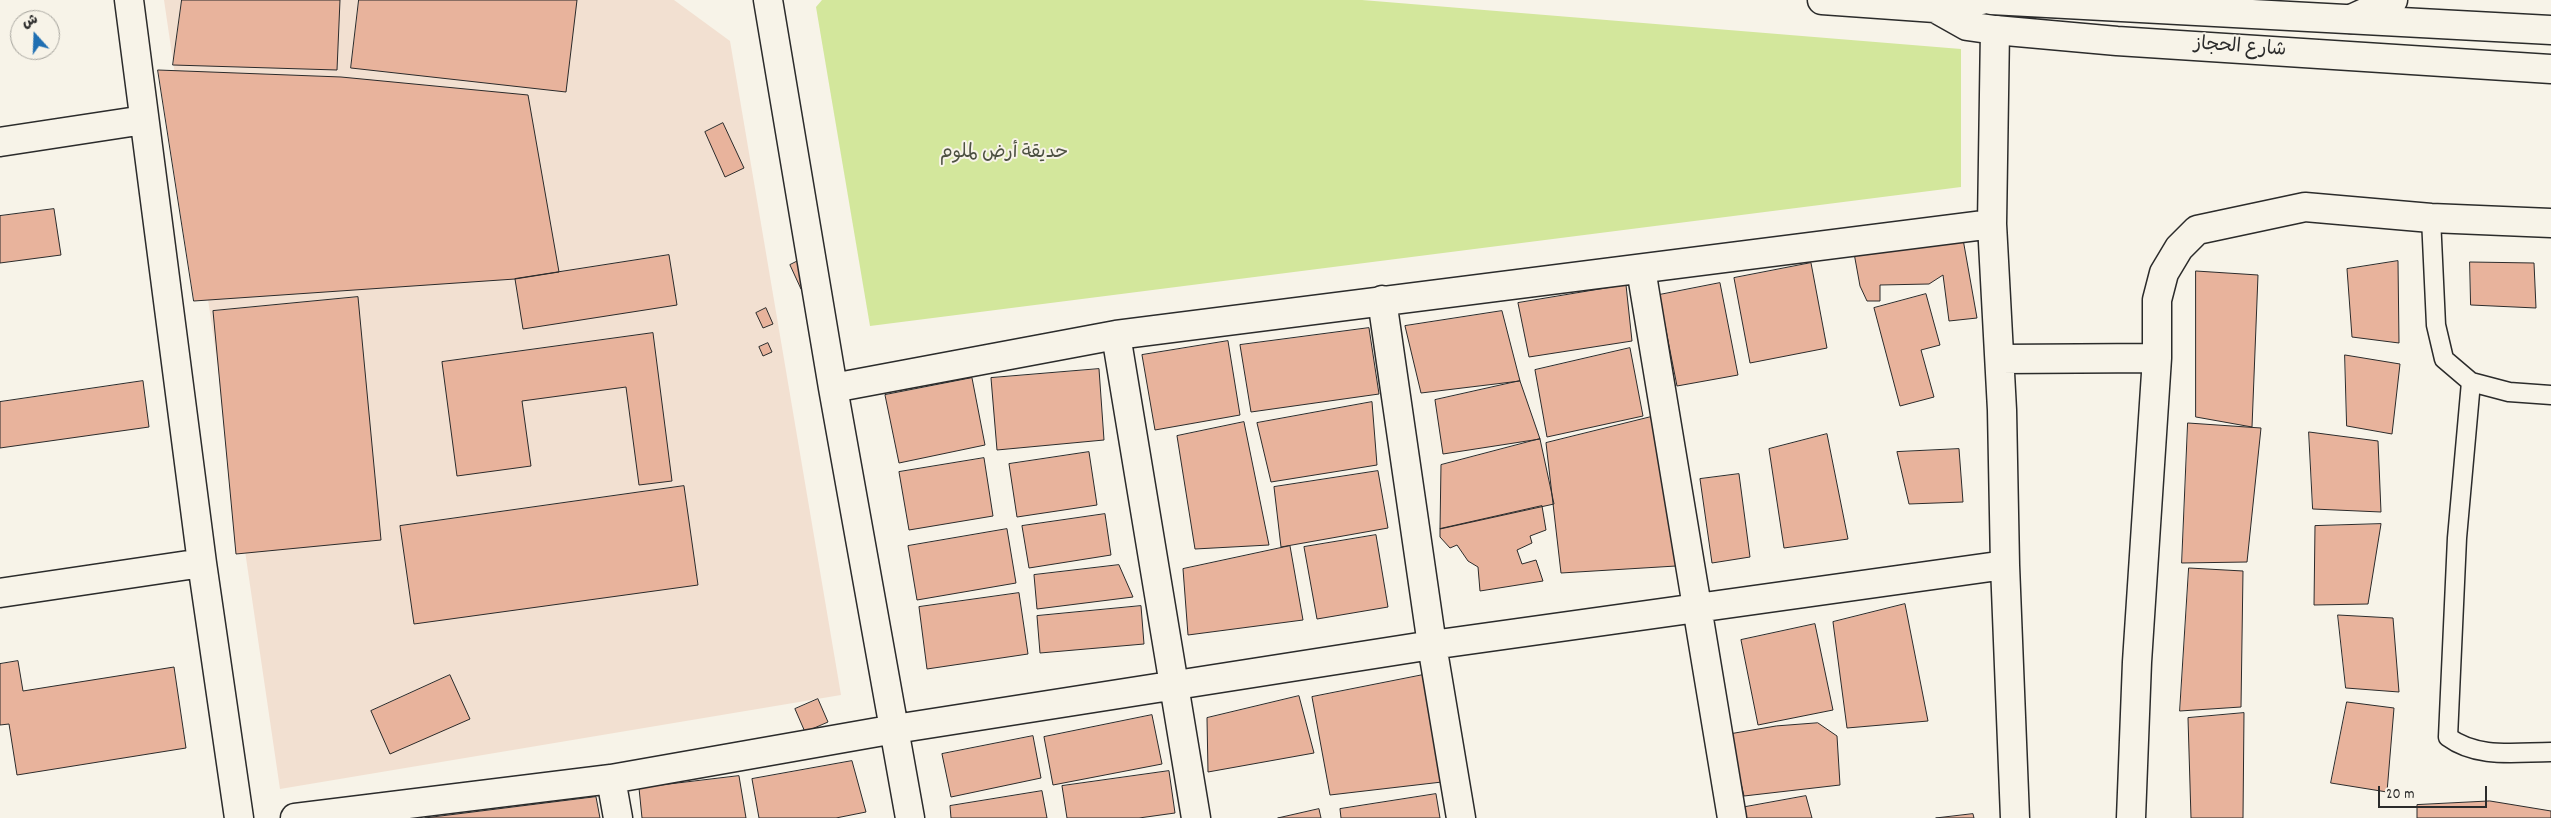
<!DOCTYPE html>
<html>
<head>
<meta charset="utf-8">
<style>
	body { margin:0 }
	#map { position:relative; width:2551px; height:818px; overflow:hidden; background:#f7f3e8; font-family:Dekko,"Playpen Sans Arabic",sans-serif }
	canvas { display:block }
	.north { position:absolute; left:10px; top:10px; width:50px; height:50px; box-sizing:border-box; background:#f7f3e8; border:1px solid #a5a39c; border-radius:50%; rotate:340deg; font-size:14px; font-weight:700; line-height:20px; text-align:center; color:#2b2b2b }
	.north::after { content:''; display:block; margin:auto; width:18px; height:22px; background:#1f6fb2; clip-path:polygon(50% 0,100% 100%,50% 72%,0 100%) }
	.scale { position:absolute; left:2378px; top:786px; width:109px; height:22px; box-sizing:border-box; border:2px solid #2b2b2b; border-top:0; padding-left:6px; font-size:15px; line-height:18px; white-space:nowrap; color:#2b2b2b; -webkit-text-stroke:4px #f7f3e8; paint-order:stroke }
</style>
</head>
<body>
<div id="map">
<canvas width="2551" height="818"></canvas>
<div class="north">ش</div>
<div class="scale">20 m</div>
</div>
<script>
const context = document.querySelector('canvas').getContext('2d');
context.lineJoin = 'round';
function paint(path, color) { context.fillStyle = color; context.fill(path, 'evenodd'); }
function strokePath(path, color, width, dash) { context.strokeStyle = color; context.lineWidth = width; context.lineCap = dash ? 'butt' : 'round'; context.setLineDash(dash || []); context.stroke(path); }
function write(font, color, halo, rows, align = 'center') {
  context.font = font + ' Dekko,"Playpen Sans Arabic",sans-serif'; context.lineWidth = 4; context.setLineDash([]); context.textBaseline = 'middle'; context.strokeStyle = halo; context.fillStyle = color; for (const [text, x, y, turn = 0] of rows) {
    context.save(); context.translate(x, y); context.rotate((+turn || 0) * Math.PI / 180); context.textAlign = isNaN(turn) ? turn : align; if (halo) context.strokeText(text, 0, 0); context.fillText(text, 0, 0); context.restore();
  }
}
paint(new Path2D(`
	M164,0H674L730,41L841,695L280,789Z`), '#f2e0d1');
paint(new Path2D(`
	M822,0H1362L1961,49V187L870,326L816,7Z`), '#d3e79c');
const building = new Path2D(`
	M182,0H340L337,70L173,65Z
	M359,0H577L566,92L351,68Z
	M158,70L341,77L528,95L559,272L515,279L194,301Z
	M723,123L744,168L725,177L705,132Z
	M54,209L61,255L0,263V216Z
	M1963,239L1977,318L1949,321L1943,275L1929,284L1880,285V301H1867L1860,286L1854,253Z
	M669,255L677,305L523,329L515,279Z
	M802,259L813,284L801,289L790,265Z
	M2398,261L2399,343L2352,337L2347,269Z
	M2470,262L2534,263L2536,308L2471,305Z
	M1811,263L1827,348L1750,363L1734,278Z
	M2196,271L2258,275L2252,427L2196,417Z
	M1720,283L1738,375L1677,386L1659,295Z
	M1626,285L1632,341L1529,357L1518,303Z
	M1926,294L1940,345L1921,350L1934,397L1900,406L1874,308Z
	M358,297L381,540L236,554L213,311Z
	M766,308L773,324L763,328L756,313Z
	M1502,311L1520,381L1421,393L1405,326Z
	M1369,328L1379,394L1251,412L1240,345Z
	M653,333L672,481L639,485L626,387L522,401L531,466L457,476L442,362Z
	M1228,341L1240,415L1155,430L1142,355Z
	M768,343L772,352L763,356L759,347Z
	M1630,348L1643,416L1547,437L1535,370Z
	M2345,355L2400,364L2392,434L2347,426Z
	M1099,369L1104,440L997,450L991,378Z
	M972,378L985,445L899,463L885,395Z
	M143,381L149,427L0,448V402Z
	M1520,381L1540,439L1443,454L1435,400Z
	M1372,402L1377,465L1271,482L1257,423Z
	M1651,417L1676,566L1561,573L1546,443Z
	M1244,422L1269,545L1195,549L1177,436Z
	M2188,423L2261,428L2247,562L2182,563Z
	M2309,432L2378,441L2381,512L2313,509Z
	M1827,434L1848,539L1784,548L1769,449Z
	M1540,439L1554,504L1440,529L1441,465Z
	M1959,449L1963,502L1909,504L1897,452Z
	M1089,452L1097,505L1017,517L1009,464Z
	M984,458L993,516L909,530L899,472Z
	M1378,471L1388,528L1281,547L1274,487Z
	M1739,474L1750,557L1712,563L1700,479Z
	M684,486L698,585L414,624L400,526Z
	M1542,506L1546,530L1530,536L1532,543L1517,550L1522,564L1536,560L1543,581L1480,591L1478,567L1468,561L1457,545L1450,548L1440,537V529Z
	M1105,514L1111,555L1029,568L1022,526Z
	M2381,524L2368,604L2314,605L2315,526Z
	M1007,529L1016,583L917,600L908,546Z
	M1376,535L1388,607L1317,619L1304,547Z
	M1290,546L1303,620L1188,635L1183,569Z
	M1119,565L1133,597L1037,609L1034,575Z
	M2189,568L2243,571L2241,707L2180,711Z
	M1019,593L1028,654L927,669L919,607Z
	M1905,604L1928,721L1847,728L1833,622Z
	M1141,606L1144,644L1040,653L1037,616Z
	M2338,615L2393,618L2399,692L2346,688Z
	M1815,624L1833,710L1758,725L1741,640Z
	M18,661L23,691L174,667L186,748L17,775L9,724L0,725V664Z
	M450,675L470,719L390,754L371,711Z
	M1423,675L1442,782L1330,795L1312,697Z
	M1299,696L1314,753L1208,772L1207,718Z
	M818,699L828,722L805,732L795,709Z
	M2347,702L2394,708L2387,792L2331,783Z
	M2244,713L2243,818H2191L2188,718Z
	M1152,715L1162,764L1053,785L1044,737Z
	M1818,723L1837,736L1840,785L1744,796L1729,734L1776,726Z
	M1033,736L1041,778L951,797L942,754Z
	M852,761L866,812L836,818H759L752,779Z
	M1169,771L1175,813L1139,818H1067L1062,786Z
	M739,776L746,818H642L639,788Z
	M1042,791L1047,818H951L950,806Z
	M1436,794L1440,818H1341L1340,809Z
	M1806,796L1812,818H1742L1740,808Z
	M596,797L600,818H425Z
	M2490,801L2551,811V818H2417V805Z
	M1319,809L1321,818H1278Z
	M1973,814L1974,818H1936Z`);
paint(building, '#e8b39c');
strokePath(building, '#2b2b2b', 1);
const service = new Path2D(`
	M2431,218L2436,325L2444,359L2471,382L2509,392L2551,395
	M2471,382L2457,538L2448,737C2478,759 2516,752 2551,752`);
const minor = new Path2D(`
	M129,0L202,563L239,818
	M768,0L833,388L910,818
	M1995,30L1992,224L2002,410L2005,565L2015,818
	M0,142L144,120
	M1641,269L1732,818
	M1382,300L1432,645L1461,818
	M1116,335L1196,818
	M2000,359L2157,358
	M833,388L1116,335L1992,224
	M0,593L202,563
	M611,779L618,818
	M295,818L611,779L895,729L1432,645L2005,565
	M2131,818L2137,662L2157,358V300L2164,273L2179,248L2197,230L2305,207L2431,218L2551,223`);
const secondary = new Path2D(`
	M1822,0L1935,8L1982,0
	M1991,0L2551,30
	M1935,8L1967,26L1995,30L2117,41L2551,69`);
const trunk = new Path2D(`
	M2351,19L2393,0`);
strokePath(service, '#2b2b2b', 21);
strokePath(minor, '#2b2b2b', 31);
strokePath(secondary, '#2b2b2b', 31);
strokePath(trunk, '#2b2b2b', 31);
strokePath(service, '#f7f3e8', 18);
strokePath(minor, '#f7f3e8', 28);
strokePath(secondary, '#f7f3e8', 28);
strokePath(trunk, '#f7f3e8', 28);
write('19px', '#2b2b2b', '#f7f3e8', [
	["شارع الحجاز",2240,49,4]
]);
write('19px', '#4d5142', '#f7f3e8', [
	["حديقة أرض لملوم",1004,154]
]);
</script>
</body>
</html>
